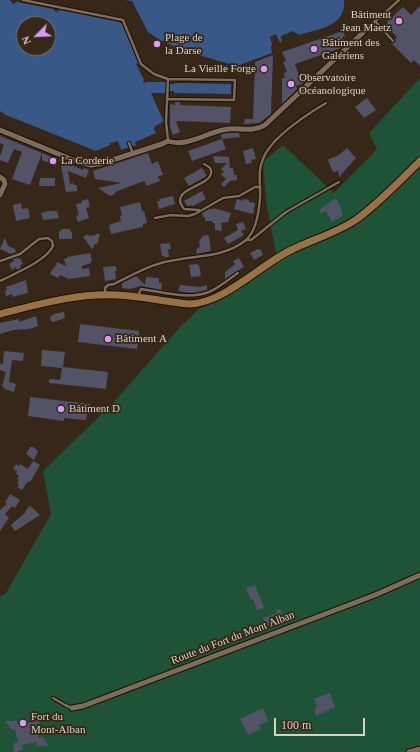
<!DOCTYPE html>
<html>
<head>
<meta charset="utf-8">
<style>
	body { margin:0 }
	#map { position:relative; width:420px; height:752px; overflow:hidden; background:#362718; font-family:"Times New Roman",serif }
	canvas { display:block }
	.north { position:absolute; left:16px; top:16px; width:40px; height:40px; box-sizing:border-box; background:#362718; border:1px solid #776b5e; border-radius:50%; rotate:246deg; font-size:11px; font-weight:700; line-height:16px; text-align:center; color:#d9d0c6 }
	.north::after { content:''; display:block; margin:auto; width:14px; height:18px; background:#d99af7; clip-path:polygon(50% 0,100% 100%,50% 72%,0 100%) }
	.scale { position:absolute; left:274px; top:718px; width:91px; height:18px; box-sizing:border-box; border:2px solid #d9d0c6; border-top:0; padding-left:5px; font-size:12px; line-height:14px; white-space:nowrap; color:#d9d0c6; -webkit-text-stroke:3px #362718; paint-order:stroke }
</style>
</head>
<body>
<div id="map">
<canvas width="420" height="752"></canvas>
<div class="north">N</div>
<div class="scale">100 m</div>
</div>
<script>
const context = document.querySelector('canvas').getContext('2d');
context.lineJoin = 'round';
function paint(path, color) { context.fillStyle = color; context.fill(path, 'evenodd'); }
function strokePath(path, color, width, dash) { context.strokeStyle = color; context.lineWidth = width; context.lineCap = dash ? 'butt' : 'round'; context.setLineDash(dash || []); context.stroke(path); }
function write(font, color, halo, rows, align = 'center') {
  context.font = font + ' "Times New Roman",serif'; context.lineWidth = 3.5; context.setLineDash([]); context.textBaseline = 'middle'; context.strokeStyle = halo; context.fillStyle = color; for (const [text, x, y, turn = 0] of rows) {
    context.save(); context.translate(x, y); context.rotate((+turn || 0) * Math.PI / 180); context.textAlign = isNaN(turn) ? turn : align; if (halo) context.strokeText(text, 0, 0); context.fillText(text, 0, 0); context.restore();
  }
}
paint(new Path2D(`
	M420,78V752H0V597L6,593L51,514L43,471L112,404L179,328L200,308L225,297L278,263L266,201L263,162L283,145L334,193L377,149L369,133Z`), '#1e5338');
paint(new Path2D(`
	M0,0H10L13,4L17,2L53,9L56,12L60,10L119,22L122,24L138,63L136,64L144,80L143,83H145L146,81V82H169L170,84H174L175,83L231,84V94L174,93V91H169V93H151L163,120V122L155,126L154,129L156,133L135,142L136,145L121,150L118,141L110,143V145L96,151L6,115L0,111ZM24,24H48V48H24Z
	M124,0H344C347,26 318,29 299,35L293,31L281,36L282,43L279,41L276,34L270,37L272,44L271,47L272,53L237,66L184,51L160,40L148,32L132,1Z`), '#385988');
paint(new Path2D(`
	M420,6V66L414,60L411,63L391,43H395V39L397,37L385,25L388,23L387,22L403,7L411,15Z
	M343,31L345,36L342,37L345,44L341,48L295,64L300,79L313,74L304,83L296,86L297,89L282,104V78H285L284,73L287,72L283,62L286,61L282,52Z
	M273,55L271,114L259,123L244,124L245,119H253L255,62Z
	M367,98L376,110L364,118L355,107Z
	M175,102H180V105L231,107L230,123L176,121L180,132L173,135L170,127V104L175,105Z
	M227,133H239L240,137L222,139L226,149L192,161L188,151L222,139L221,134Z
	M0,136L42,153L30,185L12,179L22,152L14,149L8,163L0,160V156L4,145L0,143Z
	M253,148L256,159L251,160L252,163L246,164L243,151Z
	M347,148L356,158L339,177L338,170L334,173L331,168L328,160L329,159L339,155Z
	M42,153L56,159V166L42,160Z
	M148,153L152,164L158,161L163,175L158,176L160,181L147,186L144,181L115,192V194L110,196L98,188L122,183L95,179L93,171Z
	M213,156L229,157L230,168H233L234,175H237V180L230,181L224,187L221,184L226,179L221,174L224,172L221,169L227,163H215Z
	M60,160L83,170L84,168L89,170L86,178L68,171L70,184L73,183L74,185H77V191L66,192Z
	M202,168L207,176L189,186L184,178Z
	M40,178H55V186H39Z
	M202,191L206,199L193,206L192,205L187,206L184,201Z
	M173,196L175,204L159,209L157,201H160L159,199Z
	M336,198L343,214L342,215V216L332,222L326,211L321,214L319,210Z
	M88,199L90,207L86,208L89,218L78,222L76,216L79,215L76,204L82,203L81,201Z
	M237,199L243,201V199L249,200V202L255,203L253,214L234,209Z
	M140,202L142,211H144L147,223L143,224V227L111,234L109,225L121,221L120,216L122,215L120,207Z
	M21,203L22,209L28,208L30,218L16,221L13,205Z
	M213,208L231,213L228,222L221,223L222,231L215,230V223H212V221H205V217H203L202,213L209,209H213Z
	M48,211H57L59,218L43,220L41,213Z
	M243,222L246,229L241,231L244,235L228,244L224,238L238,230L236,224Z
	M62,229H70L71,232H72V239H59V232Z
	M88,234L89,236L96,235V234H100L98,243L93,245L94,247L92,249L83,237Z
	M207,235L209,236L211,251L196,254L197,248L200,247L199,241L203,236Z
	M5,238L8,246L15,249L16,252L11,254L0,249Z
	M170,243L171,249H168L169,257H164V256H162L160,244Z
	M258,249L261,250L263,255L254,260L250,253Z
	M90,253L92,260L91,261V263L82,266V269L89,268L90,276L69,279L60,275L58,278L50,274L53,268L54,269L57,262L66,266L64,259L68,258L67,257Z
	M18,258V259L20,258L23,264L20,265L21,268L17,270L16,267L12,270L9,264L14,261L13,259Z
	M239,258L244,267L225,279V272L235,264L233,261Z
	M196,264L199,265L201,276L191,277L189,265Z
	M115,266L116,267L117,271H115L116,279L105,281L103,267Z
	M136,276L145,285L146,277L159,278V283H162L161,290L141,286L129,289L122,288V283Z
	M26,280L28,293L12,297V294L6,296L5,291L7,290L6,287Z
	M180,285L200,287L207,285V290L192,293L178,291Z
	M64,312L65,318L53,322L51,321L50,316L54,315L53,314Z
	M36,316L38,326L29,329L13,330L0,334V323L19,319V322Z
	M80,324L139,331V343H138L137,349L78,342Z
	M42,350L65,352L63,367L108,372L106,389L49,383V379L60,380L62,368L41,366Z
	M4,351L24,353L23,361L12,360L9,382L16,384L14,392L5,389L2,386L6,372L0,370V364H3Z
	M30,397L90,404L89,414H87L86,420L64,418V421L28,416Z
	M30,447H33L38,451L34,460L26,454Z
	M33,461L40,465L30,482L28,481L22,490L17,487L19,485L17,483L19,480L17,479L19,476L16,474L17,471L13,469L16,464L19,466L20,464L28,469Z
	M10,494L20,500L15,508L12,506L5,514L9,518L0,531V510L7,504L5,502Z
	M30,506L40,515L15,531L11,525L26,512L25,511Z
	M255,585L264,608L257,610L253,599L251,600L246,588Z
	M280,609L283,617L271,622L272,624L266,626L263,618L277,613L276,610Z
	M330,693L335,707L316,716L314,710L317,707L314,699Z
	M263,708L268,721L259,725L261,729L248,735L240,719Z
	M41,713L40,723L36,724L39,738L43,737L48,746H37L36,742L22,745L23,749L17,752H13L14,743L18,742L15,729L12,730L5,721H17L18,725L32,722L31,719Z`), '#535367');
const service = new Path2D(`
	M23,0L123,20L141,64L154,74L168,79L235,80L234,100L168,99
	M375,21L393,41
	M370,26L399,0
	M168,140L166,122L168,79
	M129,143L133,154
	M199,210L184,209C167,188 210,187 211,173C212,168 208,166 204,164
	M155,218L171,215L188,216L195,214L223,198L239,196L255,187H259
	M247,240H251L286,212L339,182
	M0,261L20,254L39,239L48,238L52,241L53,246C45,262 15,273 0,281
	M105,294V288L108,285L114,284C132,275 151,264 170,261C196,255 224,258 246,240C256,231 259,212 260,198C261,185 257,172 263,159C271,137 306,115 326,103
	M138,296L141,289C163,292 188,300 209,292C220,287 229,279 238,273
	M53,698L65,705L72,708`);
const minor = new Path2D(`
	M0,130L78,162L91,165L100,164L162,144L168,141C188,148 208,131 228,129C241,128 254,132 265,125L370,26
	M0,177L4,180L5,184L0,195
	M72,708L83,706L375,595L420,575
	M409,752L420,749`);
const secondary = new Path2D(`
	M0,314C39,304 77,293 117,295C142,296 165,302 190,304C224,303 260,265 291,250C313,239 337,233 357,219C380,202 400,181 420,161`);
strokePath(service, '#1d1003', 4.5);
strokePath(minor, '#1d1003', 7);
strokePath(secondary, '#1d1003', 9);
strokePath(service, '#7d6c5b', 2.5);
strokePath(minor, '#7d6c5b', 5);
strokePath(secondary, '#987244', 7);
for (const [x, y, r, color] of [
	[399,21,4,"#d99af7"],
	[157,44,4,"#d99af7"],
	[314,49,4,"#d99af7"],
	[264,69,4,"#d99af7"],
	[291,84,4,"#d99af7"],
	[53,161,4,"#d99af7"],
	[108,339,4,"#d99af7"],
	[61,409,4,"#d99af7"],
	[23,723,4,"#d99af7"]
]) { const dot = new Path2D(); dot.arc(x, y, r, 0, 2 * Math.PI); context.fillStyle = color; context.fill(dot); strokePath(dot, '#362718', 1.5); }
write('11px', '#d9d0c6', '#362718', [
	["Bâtiment",391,15,"right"],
	["Jean Maetz",391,28,"right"],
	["Plage de",165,38],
	["la Darse",165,51],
	["Bâtiment des",322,43],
	["Galériens",322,56],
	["La Vieille Forge",256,69,"right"],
	["Observatoire",299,78],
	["Océanologique",299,91],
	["La Corderie",61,161],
	["Bâtiment A",116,339],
	["Bâtiment D",69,409],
	["Fort du",31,717],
	["Mont-Alban",31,730]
], 'left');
write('11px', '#d9d0c6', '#362718', [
	["Route du Fort du Mont Alban",233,638,-21]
]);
</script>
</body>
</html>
